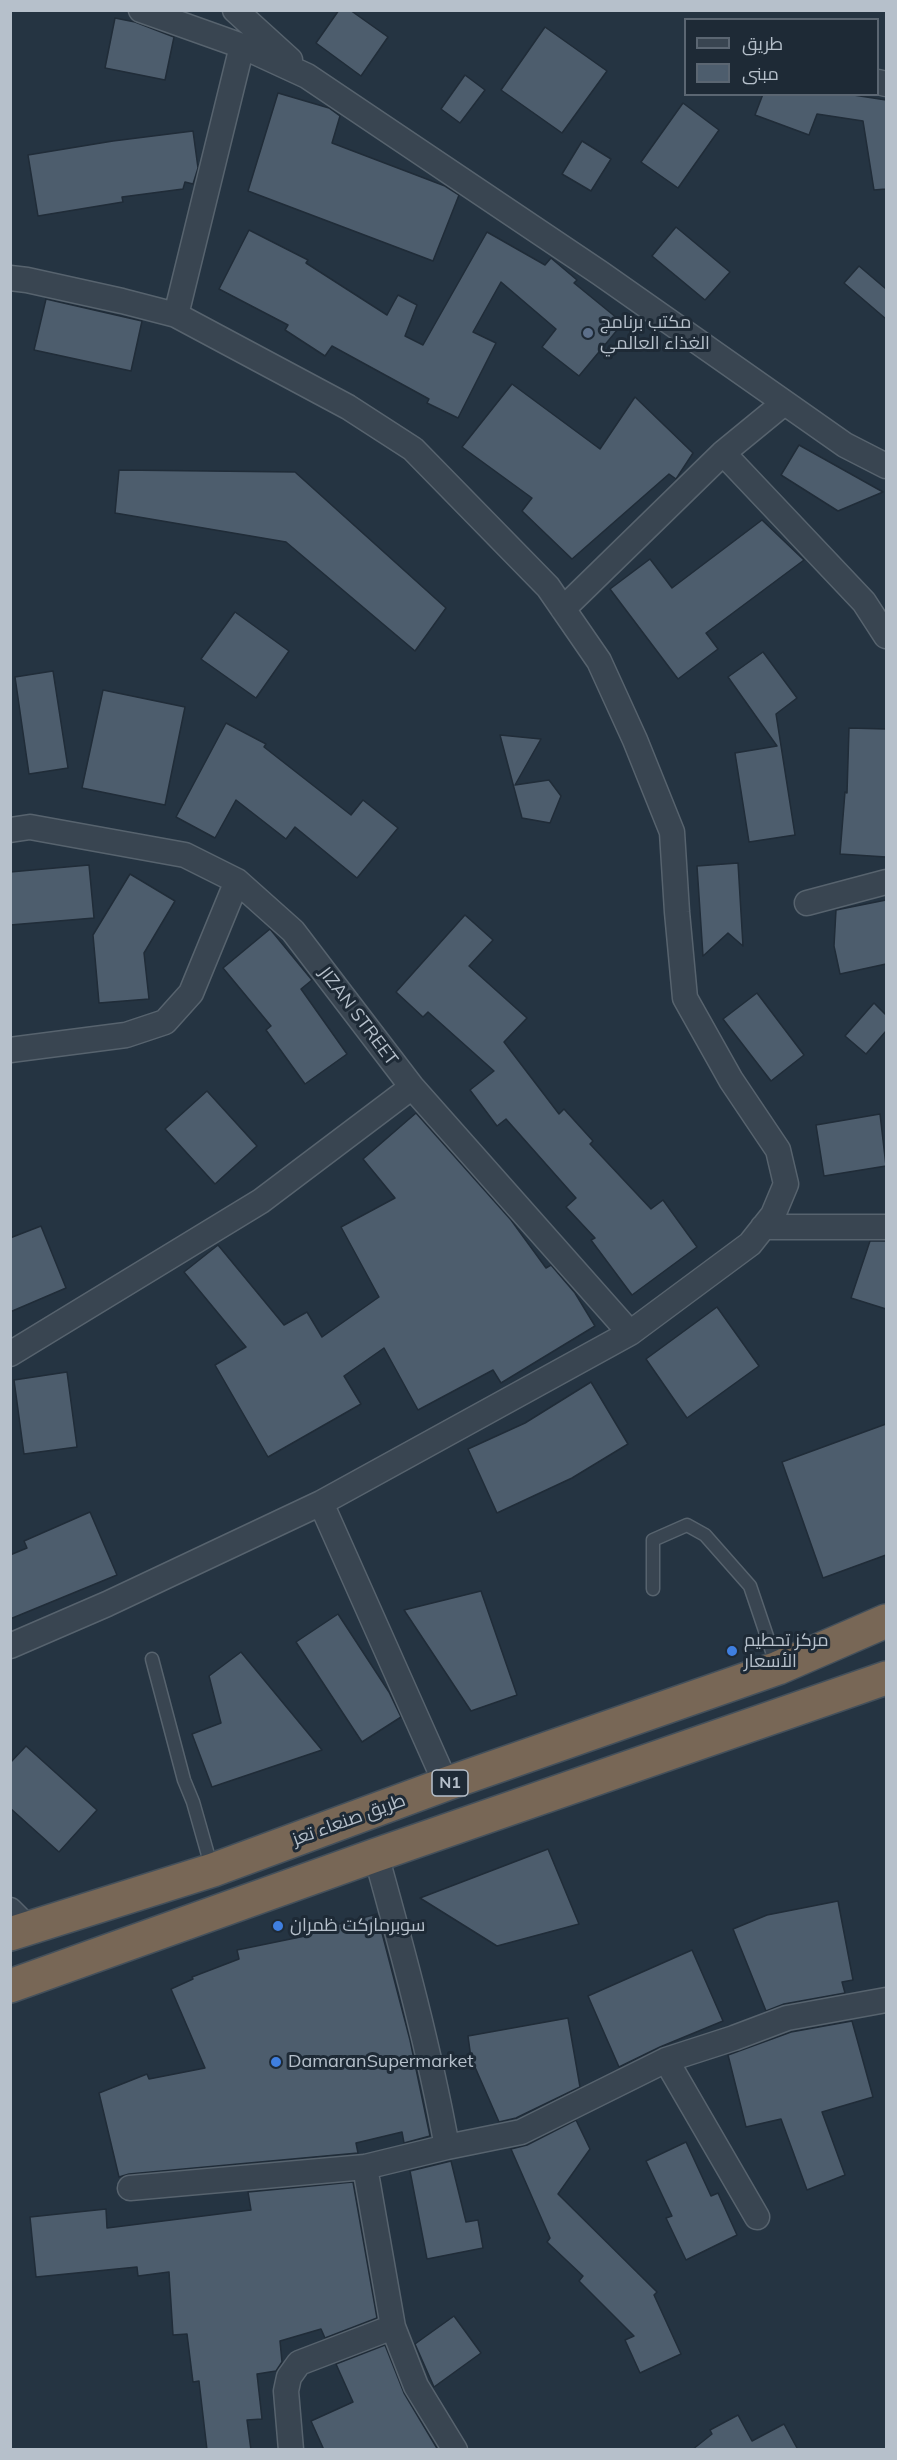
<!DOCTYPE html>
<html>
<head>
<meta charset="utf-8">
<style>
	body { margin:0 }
	#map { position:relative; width:897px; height:2460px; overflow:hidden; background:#253442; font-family:Mulish,Cairo,sans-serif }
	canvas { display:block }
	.frame { position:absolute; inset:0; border:12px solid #b6c0cb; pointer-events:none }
	.legend { position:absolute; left:684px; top:18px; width:195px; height:78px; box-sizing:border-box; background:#1e2a36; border:2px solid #5b6672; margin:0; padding:8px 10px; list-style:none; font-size:18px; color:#b6c0cb }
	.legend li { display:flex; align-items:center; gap:12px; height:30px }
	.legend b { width:30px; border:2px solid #5b6672 }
</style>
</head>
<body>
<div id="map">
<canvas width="897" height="2460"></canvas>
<div class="frame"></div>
<ul class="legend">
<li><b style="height:8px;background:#394551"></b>طريق</li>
<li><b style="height:16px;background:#4d5d6d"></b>مبنى</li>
</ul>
</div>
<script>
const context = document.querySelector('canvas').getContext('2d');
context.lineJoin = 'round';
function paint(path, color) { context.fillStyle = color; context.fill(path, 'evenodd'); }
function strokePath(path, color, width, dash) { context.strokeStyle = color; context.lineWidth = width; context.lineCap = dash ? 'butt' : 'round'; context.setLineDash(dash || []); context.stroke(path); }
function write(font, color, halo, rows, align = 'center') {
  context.font = font + ' Mulish,Cairo,sans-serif'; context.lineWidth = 6; context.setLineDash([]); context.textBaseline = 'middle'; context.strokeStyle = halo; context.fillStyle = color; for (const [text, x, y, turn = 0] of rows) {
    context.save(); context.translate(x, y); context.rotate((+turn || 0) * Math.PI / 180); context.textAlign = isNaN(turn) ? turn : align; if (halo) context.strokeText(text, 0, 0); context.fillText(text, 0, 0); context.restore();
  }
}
const building = new Path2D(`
	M339,10H350L388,37L361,76L316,43Z
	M115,18L135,22L174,37L165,80L105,68Z
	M545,27L607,71L562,133L501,90Z
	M465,75L485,90L460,123L441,109Z
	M278,93L329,108L340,116L332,143L445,186L459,195L433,261L248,191Z
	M763,94H847L886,100V189L874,190L863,121L817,114L809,135L755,115Z
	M683,103L719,130L678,188L641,162Z
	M193,131L198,168L193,184L185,182L183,189L122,197L123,202L38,216L28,155L113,141Z
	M582,141L611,159L591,191L562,174Z
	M676,227L730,272L705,300L652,256Z
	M249,230L308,260L306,263L387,315L398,295L417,305L405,336L423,345L487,232L545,265L551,258L577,280L574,283L623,323L579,376L542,347L556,329L501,282L473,332L496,343L458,418L427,403L429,399L332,346L325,356L285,330L288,325L219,289Z
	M859,266L886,289V319L844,283Z
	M46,299L142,321L131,371L34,350Z
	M512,384L600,449L635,397L693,453L676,479L669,474L572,559L522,511L532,498L462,447Z
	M799,445L883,492L838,511L781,475Z
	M119,470L295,472L446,608L415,651L286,542L115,513Z
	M762,520L804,560L706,633L718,649L678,679L610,589L650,559L672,588Z
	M235,612L289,651L256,698L201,659Z
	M763,652L797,698L776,714L795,835L749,842L735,753L777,746L728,677Z
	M53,671L68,768L29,774L15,677Z
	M103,690L185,707L165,805L82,788Z
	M226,723L266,744L264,747L351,815L363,800L398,828L357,878L295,827L286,839L236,800L215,838L176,817Z
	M849,728L886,729V857L840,854L845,792L847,793Z
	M500,735L541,739L515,785L549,780L561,796L550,823L522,818Z
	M738,863L743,946L728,933L703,956L697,866Z
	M89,865L94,918L10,925V872Z
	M130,874L175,901L144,953L149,999L99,1003L93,935Z
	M886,900V964L840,974L834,946L836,910Z
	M465,915L493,940L469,966L527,1018L504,1042L559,1114L564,1109L593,1141L590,1144L651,1209L663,1200L697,1247L632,1295L591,1240L595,1238L566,1207L576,1198L506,1119L497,1126L470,1090L494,1071L428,1012L423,1017L396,992Z
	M270,929L312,980L301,989L347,1054L305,1084L266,1030L271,1026L223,968Z
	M757,993L804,1055L771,1081L723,1019Z
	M874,1003L886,1015V1031L866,1054L845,1036Z
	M207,1091L257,1146L215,1184L165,1129Z
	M416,1113L511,1220L546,1268L551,1265L575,1293L595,1326L501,1383L493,1370L418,1410L384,1348L344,1376L361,1404L268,1457L215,1365L246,1347L184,1272L218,1245L284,1325L307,1312L322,1337L379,1297L341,1227L395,1198L363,1159Z
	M880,1114L886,1166L824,1176L816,1125Z
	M41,1226L66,1288L10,1312V1238Z
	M870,1241H886V1309L851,1298Z
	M717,1307L759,1366L687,1418L646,1359Z
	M67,1372L77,1447L24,1454L14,1380Z
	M591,1382L628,1444L572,1478L497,1513L468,1449L525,1423Z
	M886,1424V1555L823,1578L782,1462Z
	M90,1512L117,1575L10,1619V1555L27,1548L24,1541Z
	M481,1591L517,1695L471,1711L404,1610Z
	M338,1614L389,1692L401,1717L362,1742L296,1642Z
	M241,1652L322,1750L212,1787L192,1734L221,1723L209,1676Z
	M26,1746L97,1810L59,1852L10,1808V1763Z
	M548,1849L579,1924L497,1946L420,1898Z
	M838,1901L853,1980L842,1982L845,1993L784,2004L766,2011L733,1929L767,1915Z
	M377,1914L410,2040L430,2136L404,2143L402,2132L356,2143L358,2153L129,2174L119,2177L99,2093L147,2074L149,2079L205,2068L171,1989L193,1979L192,1977L239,1959L237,1950L310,1935L309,1932Z
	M692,1950L723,2021L660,2047L619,2067L588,1996Z
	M568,2018L580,2087L516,2118L499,2122L471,2058L468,2036Z
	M852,2021L873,2097L822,2112L845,2175L807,2190L781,2119L746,2127L728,2055L791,2032Z
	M576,2120L590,2149L558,2194L657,2292L654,2295L681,2354L640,2373L625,2340L634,2336L579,2281L583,2276L547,2242L550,2238L511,2149L527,2145Z
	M686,2142L711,2196L718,2193L737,2235L686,2260L666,2218L672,2216L646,2161Z
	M451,2161L466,2222L478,2220L483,2248L427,2259L410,2171Z
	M353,2182L377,2318L325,2338L321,2329L280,2341L282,2362L276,2371L257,2374L262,2419L247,2420L251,2450H207L199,2381L193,2382L187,2334L173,2335L169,2272L138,2276L137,2267L36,2277L30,2217L106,2209L107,2228L251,2210L248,2192Z
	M454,2316L481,2353L434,2387L415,2344Z
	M385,2345L404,2393L438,2450H324L311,2421L353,2402L336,2364Z
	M738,2415L752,2441L784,2424L798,2450H692L712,2434L710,2430Z`);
paint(building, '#4d5d6d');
strokePath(building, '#202c38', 1.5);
const lane = new Path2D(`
	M653,1589V1540L687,1525L705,1535L750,1586L777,1666
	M152,1659L184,1780L193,1802L212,1869`);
const street = new Path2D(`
	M141,10L242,46L307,76L600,273L845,445L886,466
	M235,10L290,60
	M878,82L886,84
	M10,278L27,280L122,301L176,315L348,407L413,449L548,587L599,661L635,740L672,832L677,912L685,998L731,1080L778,1150L786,1184L773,1215L750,1244L630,1333L321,1503L107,1604L10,1646
	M176,315L242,46
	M723,453L864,602L886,636
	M563,609L723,453L784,403
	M10,830L30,827L185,855L237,881L293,931L412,1087L630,1333
	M807,903L886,882
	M10,1050L126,1035L165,1022L191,993L237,881
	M763,1227H886
	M10,1354L261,1201L412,1087
	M321,1503L446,1784
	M376,1855C403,1952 429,2048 447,2147L521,2132L666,2060L734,2038L787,2018L886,2000
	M10,1910L28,1928
	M666,2060L757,2217
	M365,2167L393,2327L416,2386L455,2450
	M130,2188L365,2167L447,2147
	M291,2450L286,2391L289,2377L299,2363L393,2327`);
const highway = new Path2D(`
	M10,1934L213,1870L446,1784L778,1668L886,1621
	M10,1986L376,1855L886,1678`);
strokePath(lane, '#57636e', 15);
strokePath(street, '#57636e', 27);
strokePath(highway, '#44505b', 36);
strokePath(lane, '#394551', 12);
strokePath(street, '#394551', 24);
strokePath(highway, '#786756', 33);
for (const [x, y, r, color] of [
	[588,333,6,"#5c6f8a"],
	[732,1651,6,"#3f7fe0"],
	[278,1926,6,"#3f7fe0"],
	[276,2062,6,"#3f7fe0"]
]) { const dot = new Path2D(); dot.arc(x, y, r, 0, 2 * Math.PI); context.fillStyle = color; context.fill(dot); strokePath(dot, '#1e2a36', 2); }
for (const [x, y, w] of [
	[450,1783,36]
]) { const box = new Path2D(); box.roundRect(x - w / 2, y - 13, w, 26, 4.5); context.fillStyle = '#1e2a36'; context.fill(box); strokePath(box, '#b6c0cb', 1.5); }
write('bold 16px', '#b6c0cb', null, [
	["N1",450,1783]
]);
write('18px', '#b6c0cb', '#1e2a36', [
	["مكتب برنامج",600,323],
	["الغذاء العالمي",600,344],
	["مركز تحطيم",744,1641],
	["الأسعار",744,1662],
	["سوبرماركت ظمران",290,1926],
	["DamaranSupermarket",288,2062]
], 'left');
write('18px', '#b6c0cb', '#1e2a36', [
	["JIZAN STREET",358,1016,53],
	["طريق صنعاء تعز",349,1820,-20]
]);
</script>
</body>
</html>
